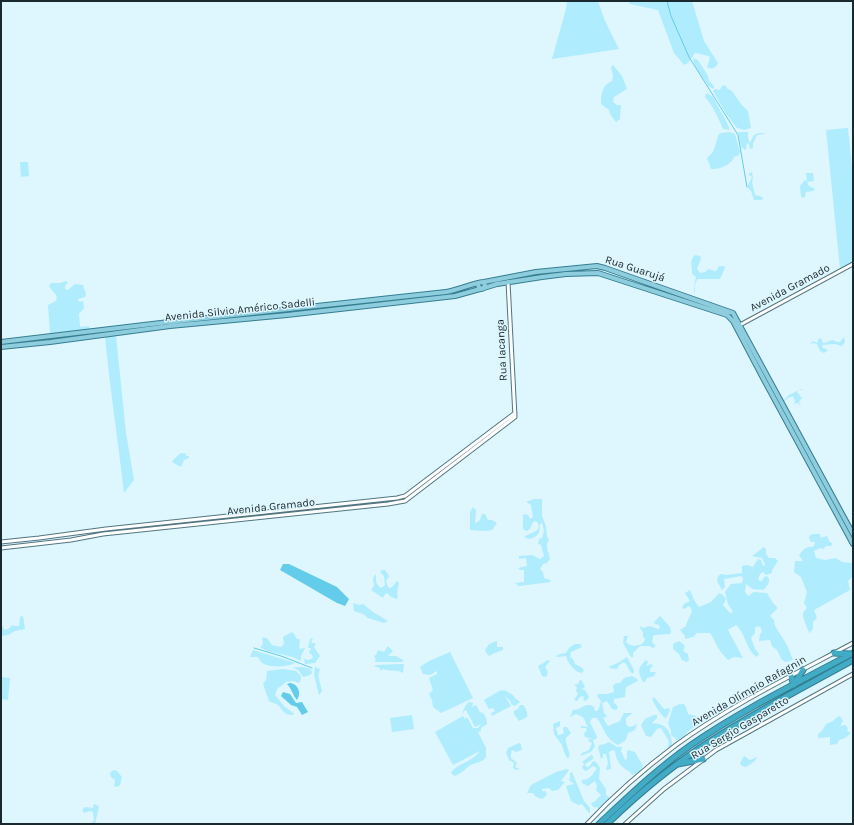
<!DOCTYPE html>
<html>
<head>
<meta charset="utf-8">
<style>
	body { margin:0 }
	#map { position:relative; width:854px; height:825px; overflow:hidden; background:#def6fe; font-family:Karla,sans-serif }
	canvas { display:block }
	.frame { position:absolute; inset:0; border:2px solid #1a292e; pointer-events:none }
</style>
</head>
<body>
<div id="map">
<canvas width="854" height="825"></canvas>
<div class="frame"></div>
</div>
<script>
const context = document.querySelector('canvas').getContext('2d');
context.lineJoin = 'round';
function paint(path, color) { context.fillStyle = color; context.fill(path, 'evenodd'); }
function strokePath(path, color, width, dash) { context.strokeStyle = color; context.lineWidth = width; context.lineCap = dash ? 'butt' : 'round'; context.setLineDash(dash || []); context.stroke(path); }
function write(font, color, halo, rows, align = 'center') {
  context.font = font + ' Karla,sans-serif'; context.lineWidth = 3; context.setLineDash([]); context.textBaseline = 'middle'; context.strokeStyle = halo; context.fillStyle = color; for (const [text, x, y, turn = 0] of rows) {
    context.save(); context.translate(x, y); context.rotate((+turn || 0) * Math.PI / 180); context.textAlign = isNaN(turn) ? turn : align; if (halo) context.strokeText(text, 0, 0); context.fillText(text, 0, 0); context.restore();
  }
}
paint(new Path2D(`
	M567,1H598L605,21L619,49L552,59L566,9Z
	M628,1H692L704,41L718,63C716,68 711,70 707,67L710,58L709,56L695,53L688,63L684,65L674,53L658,10L630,4Z
	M693,58L698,60L708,76L709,81L714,86V89L708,86C704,77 693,68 693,58Z
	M613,65L622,76L627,89L614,97L613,102L617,105H621L620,119L616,122L610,114L609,110L601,104C601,93 602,85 612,81L613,76L611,67Z
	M725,85L728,89L732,91L741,104L748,111L751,128L744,130L737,128L726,114L713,91L715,89L720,90L722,86Z
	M707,93L713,97L729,127V130L723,129C718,117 713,106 705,97Z
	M848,128L853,177V262L840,269L826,130Z
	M730,132L735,134L740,152L739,155L734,157C732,164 719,170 711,169L707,158C717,150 714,145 719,134L721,133Z
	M738,132H748V138L750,143L754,135L759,133H765L764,134L757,135L753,143V148L750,149L749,144L747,143L746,149L745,150L741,147Z
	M20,162H28L29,176L21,177Z
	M752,172L753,178L752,182L755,195L763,197L762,200H754L751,191L747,187L752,177L748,174Z
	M806,173H813L814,181L807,182L809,186L815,189L813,191L806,192L805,197L803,198L801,197L800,186L805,180L807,181Z
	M695,255L700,256L701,258L697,269L700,273L705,272L708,269L715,271L717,270L719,266H724L725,268L720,279H698C693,284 696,290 694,295C694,289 694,283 696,277L692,274C693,266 688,262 695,255Z
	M66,281L68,282L65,286V289L68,290L75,284L83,285L86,294L85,297L78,299L79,302L83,301L84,308L79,314L80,327L89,326L90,330L50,334L48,305L56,301C59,294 52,292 49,286L51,283H60Z
	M116,336L126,433L134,480L124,493C118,441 110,389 105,337Z
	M844,337L845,342L842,346L835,344L822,345L823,348L828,350L824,353L820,351L817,344L813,343L809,345L813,341L817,343L819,338L822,339L823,343H824L832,340L837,342H840Z
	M801,389L803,390H799L797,392L802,398L804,397L801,399L799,402L801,407L798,403L794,404L795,401L793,396L788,398L785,401H783L789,395Z
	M181,453L187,454L185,456H189V458L184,460L181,467L172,462L174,459Z
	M534,499H542V516L546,526L547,537L549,540C544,545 549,552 550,559L547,563L543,564L540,569L543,572L544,578L550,580L551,582L519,586L515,583L524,582V570H520L518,568L527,566L526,558L519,559V556L532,555L540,559L544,556L541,545L538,544L539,539L542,538L544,531L542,523L540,524C540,533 538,537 529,539L524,537C531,532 545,531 536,521L533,522C531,526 531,529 527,531L523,529V515L525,514L528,515L530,519L533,517L531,505L526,502Z
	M473,507L476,510L475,522L476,523L480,520L482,514H485L488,520H492L497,523L492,530L485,531L470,530V512Z
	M813,534H820L821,538L827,536L829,541L833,544L831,546H826L823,549L820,548L814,551L816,558L825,560L836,558L842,562L853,563V576L848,581L850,590L814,610L817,618L813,622V628L810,633C808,632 802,615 803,614C803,612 805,610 807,608L804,603L807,592L801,577L794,572L795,561H803L799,555C801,553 803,549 806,548C809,546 811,548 814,546L815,542H811L809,538L810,535Z
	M764,547L766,549V554L769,558H775L778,561L772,570V573L766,575L763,572L760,574L758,580L760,581H762L764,577L767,576C772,580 767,587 763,590C752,589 755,591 746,584L745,592L748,596L754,592L767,593L773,603L777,607V609L770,616L774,620L775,626L787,645L793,660L786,662L782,660L777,650L772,646L770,640L759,641L760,634L762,632L761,628L758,626L755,628V633L751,638L755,649L759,654L757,657C746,650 746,634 736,625L728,630L743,658L734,657L728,660C723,655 719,650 716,644C714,640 713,637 710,633H697L693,637L685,639V636L680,630L686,626C687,620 691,616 692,610L689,606L684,609L682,608L684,604L690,601L685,593L690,590L694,600L699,607L711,602L719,593L723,595L726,599L723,605L729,612L732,613L733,612L728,604L725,592L731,584L742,583L743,578L741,576L724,579L725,587L722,590L717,581L718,576L721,574L726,575L742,573V566L747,565L753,567L758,559L761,560L763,566L765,565L762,558L752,556Z
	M382,570H385L389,576L386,581L388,587L390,588L393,586L397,581L399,583L397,593L398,596L397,599L391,597L387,593L384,595L383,598L371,590L374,586L373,578L376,574C376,580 375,584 381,588L385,585L384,576L380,572Z
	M353,603L359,605L363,604L373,612L388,621L384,623L368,618L363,614L354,611Z
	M23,616L25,629L15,631L8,635L1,636L2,626L5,630L10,628L12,625L14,626H19L20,617Z
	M660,616L670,627L671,632L670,634L654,635L653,637L652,642L656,646L653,648L649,646H640L633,653V657H631L623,643L624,636H628L626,642C631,647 636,646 642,644L645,640V638L643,637V632L640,628L641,626L643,628L650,626L658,629L660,628L659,625L655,624L654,622Z
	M292,632L294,634L297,639H300L299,649L305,648L301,656V661L293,657L267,651L260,647L263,644L262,638C269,637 268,641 272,645L281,647L284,644L283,637Z
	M313,638L311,643H316L314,647L320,656L315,663L305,664L304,659L309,660L313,658L312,655L309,653L311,648H308L310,639Z
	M497,641V647H503V650L492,654L490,656L487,654L485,650L489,644Z
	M679,641L685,646L683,651L688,654L689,660L687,662L682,660L679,654L673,649V644Z
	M575,644H580L582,647L571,652L570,657L573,659L575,664L581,667L584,670L582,673C574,672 568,663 566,656L558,657L556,656L560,654L566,653L569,648Z
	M388,646L393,651L388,656H396L403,660V662H374L376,660L374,656L376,655L378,650L384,652Z
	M253,650L295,663C288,667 269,668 262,663C261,662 259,659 258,657H250Z
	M450,652L473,698L441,713L433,707L432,700L429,694L433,690L429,678L437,674V671L430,675L423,674L420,667L429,661Z
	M627,657L634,670V673H631L626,664L624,662L619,665L617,669L609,668L610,666C617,664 621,661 627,657Z
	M548,660L550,661L545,667L548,672L546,677L542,676L538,666Z
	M646,660L648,662L646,666L651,664L653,666L650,669V672H656L654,676L647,678L645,682H643C637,671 638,668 646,660Z
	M402,664H404L403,673C397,669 390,672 383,669L380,671V668L374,666L376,665Z
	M293,667H303L311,669L312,673L310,675L303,677L299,671Z
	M315,667L320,669C316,676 321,684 322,691L319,695L314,675Z
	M283,669L296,671L301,676V679L299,683L293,681L286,682L277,689L275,695L284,706L293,713L294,714L292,715C285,715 283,711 279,706C276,703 272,703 269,701L263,684L266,680L267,671Z
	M632,676L637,679L638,681L626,687L625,697L614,699V703L616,704L618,708L616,710L612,709L607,701L602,703L604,713L607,716L603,718L608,726L620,721L624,713H633L626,718V724L629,727L634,726L637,723L635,730L628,733L626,740L618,745C606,740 604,728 597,718H592L590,722L597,737L596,739L593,740L595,746L591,752L580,756L582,753L589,750L592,743L588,741L589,739H592L585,737L584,734L587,729L586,728H581V726L588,727L583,717L576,714L570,717L573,710C582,710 586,701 594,707L595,711H597L599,708L601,701L597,696L598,694H607L614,692L613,686L616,683H620L624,678Z
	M1,677L10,678L8,700L1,699Z
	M580,680L582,681L585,687L582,689L585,690L589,697L586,701L583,700L584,697L582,696L579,698L577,701L574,700L578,694L576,691L577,687L574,685L578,684Z
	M501,690L502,691L504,690L513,695L515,698L520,702L515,706L511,704V702L504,695L511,706L492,716L491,713L495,711L493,708L489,709L484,700Z
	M654,697L664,709L669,708L670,710L667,717L665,718C659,713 655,705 652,699Z
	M469,702L473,703L472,707L476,705L480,713L481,712C485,714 487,719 487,724L481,728V731L478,732L486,748V757C482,763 475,762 469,766C465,770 461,773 455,776L452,774L451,772C459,763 473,761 480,751L453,765L435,732L463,716L465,719L467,717L473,728H478L481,724L475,727L466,710L464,711V714L463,711L466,705Z
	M680,704H684L686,707L688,714L696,716L699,723C696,727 694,727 690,730C685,733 685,740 677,740L671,735V731L668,723L673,707Z
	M520,705H523C526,708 528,713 527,717L519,721L514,714V711L518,709Z
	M412,715L414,729L392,732L390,718Z
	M654,715H657V718L652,723C654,724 656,723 658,724C669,725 673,739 672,747L670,749L668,747C671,739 664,735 661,728L657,729L651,737L646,736L641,725L645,719Z
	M840,716L843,721L840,726L845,725L848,728L847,731L851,733L845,738L839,740L837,744L830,745V737L818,738V734L822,731L826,724L833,721L837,717Z
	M560,721V726L556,728L558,735H560L564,733L563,729L564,727H567L571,733C570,735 567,736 566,738C564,742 571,751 569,758H567L564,752L562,745L554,734L553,724Z
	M609,742L617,747H622L621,751L625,760L627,759V752L628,750L635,752L643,766L639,772L632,775C630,771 628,771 625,769C618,764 616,758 615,751L613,750L609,752L611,769L606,770L608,763L606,754H603V757L601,759L598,747L600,745L605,744Z
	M519,743L521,744L522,750L516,752L512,750L511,754V758L517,763L515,767L520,769L516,770L513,768L514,763L509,760L506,753L508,748Z
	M591,755L593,756V759L585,764V766L589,767L593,761L596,762L600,768L599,779L606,789V795L610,798L607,802L600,808L593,807L591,803L594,802L601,795L596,790L597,786L595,781L588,786L582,783V780C590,780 593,774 597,768L593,766L586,771L582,768L584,764L582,762Z
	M744,756L750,760L757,757L755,761L746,767L742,766L740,763Z
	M567,769L569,770L561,781L565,782L564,783L558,790L552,791L549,788L542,789V791H545L547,795L542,799L536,797L533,793H527L531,785L556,772Z
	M113,770L117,771L122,777L120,785L117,787L114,786L115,780L111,777L110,773Z
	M572,772L584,801L590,808V813L588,812L582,804L578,805L571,801L566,786L574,784L569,780L570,778V773Z
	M94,804L97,805L99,807L95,824H89L94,821L93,812L90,811L84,813L82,810L85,807L93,808Z`), '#afecfe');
paint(new Path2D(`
	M283,564H289L337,587L349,599L345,606L337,603L280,570Z
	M290,683C298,684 302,693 297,700C292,694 292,689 287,684Z
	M283,692L290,694L296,703L302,702L308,712L302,715L297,707L291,705L281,696Z`), '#62ccea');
strokePath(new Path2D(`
	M667,1L671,16L689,57L738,135L747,187
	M254,648L281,656L312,668`), '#62ccea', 1);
const minor = new Path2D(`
	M738,326L853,264
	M1,542L39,538L106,529L397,498L405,496L515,413
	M1,548L71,540L103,534L388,504L405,501L515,417L508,282
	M587,824C614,795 644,769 676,745C731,705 793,675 853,643
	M625,824L664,789L716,750L853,674`);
const major = new Path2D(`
	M484,282L536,272L597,266L605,268L733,313L853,534
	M484,288L497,284L542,277L566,274L598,273L727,315L733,321L763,378L853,544
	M1,342L169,322L446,292C455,291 479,281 484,282L485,286L482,289H480L478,285V283
	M1,347L50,342L170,326L287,315L455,296L480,289`);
const highway = new Path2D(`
	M834,653L850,654
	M791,676L794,685
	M794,684L803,670
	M678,764L703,759
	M599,824C628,797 658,768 691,745C742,710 799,682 853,653
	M607,824C639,793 674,764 712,740C757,711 806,686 853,660`);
strokePath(minor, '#517681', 5);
strokePath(major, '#347e91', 6);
strokePath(highway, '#347e91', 7);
strokePath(minor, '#fff', 3);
strokePath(major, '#8ecddd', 4);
strokePath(highway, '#42abc6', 5);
write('11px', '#1a292e', '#def6fe', [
	["Rua Guarujá",635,269,18],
	["Avenida Gramado",790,288,-28],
	["Avenida Silvio Américo Sadelli",240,310,-6],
	["Rua Iacanga",502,350,-93],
	["Avenida Gramado",271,507,-6],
	["Avenida Olímpio Rafagnin",749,691,-30],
	["Rua Sergio Gasparetto",740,728,-31]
]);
</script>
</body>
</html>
